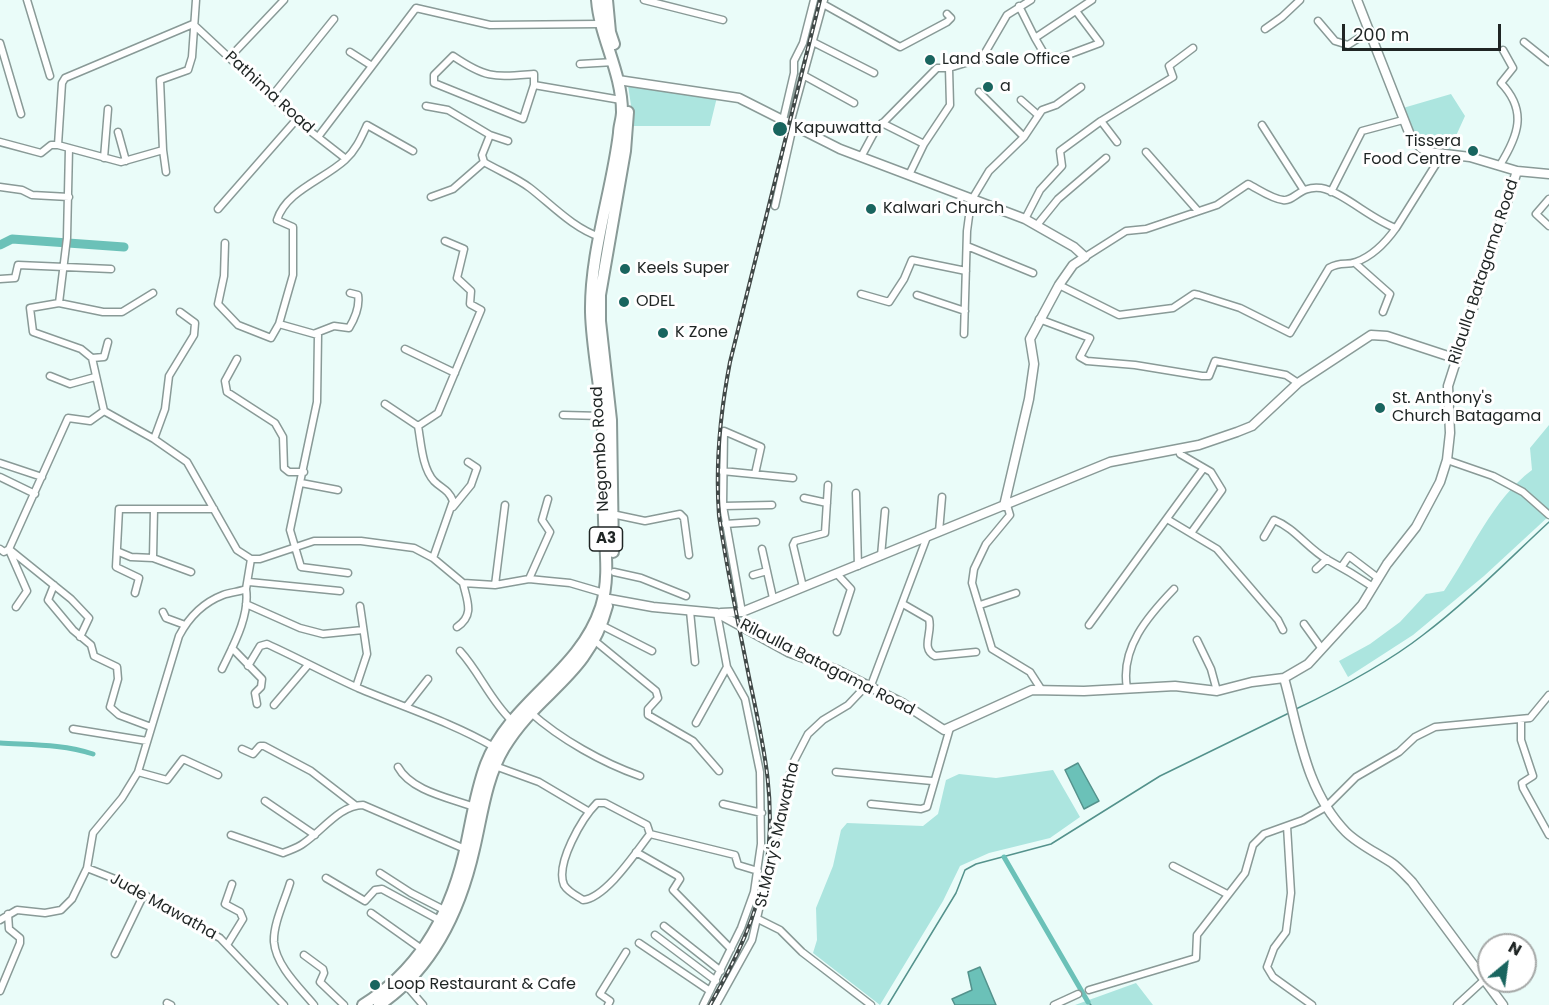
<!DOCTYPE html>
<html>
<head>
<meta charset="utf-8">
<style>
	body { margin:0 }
	#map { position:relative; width:1549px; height:1005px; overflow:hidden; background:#eafcf9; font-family:Poppins,sans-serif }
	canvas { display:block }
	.north { position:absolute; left:1477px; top:933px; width:60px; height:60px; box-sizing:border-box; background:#fff; border:2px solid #a5a8a7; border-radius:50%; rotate:29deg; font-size:16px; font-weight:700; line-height:24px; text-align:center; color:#1f2524 }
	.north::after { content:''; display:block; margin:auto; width:21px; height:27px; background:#19655f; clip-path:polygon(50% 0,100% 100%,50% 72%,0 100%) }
	.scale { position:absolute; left:1342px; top:24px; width:159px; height:27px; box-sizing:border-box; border:3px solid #1f2524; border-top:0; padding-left:8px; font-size:18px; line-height:21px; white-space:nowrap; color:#1f2524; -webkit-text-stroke:4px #fff; paint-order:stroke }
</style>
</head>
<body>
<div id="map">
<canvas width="1549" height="1005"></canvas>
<div class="north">N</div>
<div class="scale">200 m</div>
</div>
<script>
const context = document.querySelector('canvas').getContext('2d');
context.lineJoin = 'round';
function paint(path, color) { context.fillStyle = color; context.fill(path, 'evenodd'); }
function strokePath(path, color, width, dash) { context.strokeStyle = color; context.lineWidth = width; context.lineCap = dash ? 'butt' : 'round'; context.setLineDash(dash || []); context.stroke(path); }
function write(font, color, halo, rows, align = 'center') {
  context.font = font + ' Poppins,sans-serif'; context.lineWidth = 6; context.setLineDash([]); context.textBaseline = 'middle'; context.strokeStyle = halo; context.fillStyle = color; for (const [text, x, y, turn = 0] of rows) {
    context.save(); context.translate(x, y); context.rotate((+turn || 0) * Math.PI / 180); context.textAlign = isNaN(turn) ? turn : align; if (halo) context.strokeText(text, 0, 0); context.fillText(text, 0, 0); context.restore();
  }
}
paint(new Path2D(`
	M628,85L717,97L710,126H634Z
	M1451,94L1465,116L1450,149C1417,141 1416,140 1403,108Z
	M1549,425V516L1484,576L1413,635L1348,677L1339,661L1370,644L1400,622L1426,594L1444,591C1472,550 1492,500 1532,470L1530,448Z
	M1053,770L1080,817L1050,838L989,853L960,866L943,901L880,1005L813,953L817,940L816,908L833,866L841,830L847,823L923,826L938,814L946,780L959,774L996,778Z
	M1136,983L1153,1005H1075Z`), '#ace5df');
const water = new Path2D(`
	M1078,763L1099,801L1084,809L1065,770Z
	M980,967L996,1005H955L952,999L972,990L968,972Z`);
paint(water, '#6bc1b8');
strokePath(water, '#54928c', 1.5);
strokePath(new Path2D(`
	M1296,709C1338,689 1386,664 1423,635C1468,601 1508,560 1549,522
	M1088,1002L1091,1005
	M888,1005L956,893L965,870L976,864L1051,844L1160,776L1289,713`), '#54928c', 1.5);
strokePath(new Path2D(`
	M0,743C31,745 63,744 93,754
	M1004,857L1088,1002`), '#6bc1b8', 5);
strokePath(new Path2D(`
	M0,245L12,239L124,247`), '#6bc1b8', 9);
const street = new Path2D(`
	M27,0L50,76
	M644,0L723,20
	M823,4L900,47L947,22L951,18L947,14
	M1019,6L1035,38L1092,0
	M1318,21L1335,41L1348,45L1370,31
	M193,24L296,120L346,159
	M1265,29L1282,17L1300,0
	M1035,38L1049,62L1100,43L1076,11
	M813,42L874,73
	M1524,42L1549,62
	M0,43L21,114
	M350,52L372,66L416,8L490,25L599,24
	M230,57L284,0
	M580,64L614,62
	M803,75L854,103
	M534,85V74C494,77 487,79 453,56L434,75V83L523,119L534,85L621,100
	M979,92L1024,137
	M272,96L334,19
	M1021,100L1038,115
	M426,106L448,110L490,135L482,155L484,162C499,171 517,178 530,188C552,205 573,228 600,237
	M783,120L794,73V61L803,43L814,0
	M1101,121L1117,142
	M882,123L924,144
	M790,124L824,0
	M1262,125L1303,189
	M118,132L126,161
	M490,135L508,141
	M318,137L372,66
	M0,142L41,153L51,145H58L121,162L163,150L160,80L188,70L192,57L196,0
	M58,145L62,83L65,78L193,24
	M69,148L67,238L59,303L30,308L33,332L81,349L92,358L104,411L154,439L187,462L237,550L251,559H260L314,541H361L414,548L433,558L463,583L495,585L529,579L549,581L570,583L604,593
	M163,150L166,172
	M1146,152L1198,211
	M861,157L875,131L937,68H949L982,58L1007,15L1031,0
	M104,158L108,109
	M1500,165C1518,136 1528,111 1501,83L1513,68L1503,50
	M909,175L924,144L950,105L949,68
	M0,187L22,190L32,195L69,197
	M1331,192L1362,131L1403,120
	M431,197L453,189L484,162
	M1549,199L1536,214L1549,226
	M775,206L793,126
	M218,209L296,120
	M1025,219L1040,190L1062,166L1060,151L1101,121L1173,77L1169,66L1193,48
	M1037,225L1058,199L1106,158
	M225,243L224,276L218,304L238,325L271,338L279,324
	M967,246L1033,273
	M1085,257L1126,231L1146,229L1217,205L1248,184C1258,189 1272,199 1283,200C1294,202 1300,185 1321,188C1343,192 1372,220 1396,228L1443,153
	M1355,263L1390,294L1383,312
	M0,279L15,278L18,265L111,269
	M1059,285L1119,315L1173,308L1194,294L1199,295L1240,308L1290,333L1329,268C1342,261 1346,266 1356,262C1373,256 1386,242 1396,228
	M861,294L889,302L904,279L912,260L966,271
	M917,295L965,311
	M59,303L103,312H122L153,293
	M1039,319L1090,338L1080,357L1087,361L1135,365L1202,376H1209L1215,361L1286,375L1298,383
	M316,333L334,326L349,328C355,318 360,307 358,295L350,293
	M964,334L967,231L971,201L989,171L1024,137L1042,110L1056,105L1081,87
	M405,349L455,373
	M92,358L104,357L108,342
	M237,359L225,381L227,392L275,423L283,437L284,468L289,472H304
	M50,376L70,384L95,377
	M385,404L418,426
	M563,415L602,416
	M154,439L165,409L169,376L194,335L195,323L180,312
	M1179,450L1180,454L1211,472L1222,490L1191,533
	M1447,460L1493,476L1523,492L1549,515
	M0,463L42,477
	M722,471L793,478
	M0,477L35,494
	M301,483L338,490
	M856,493L858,566
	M804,498L827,503
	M1007,505L1010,515L986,544L974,569L972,583L992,649L1030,672L1041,689
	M723,506L772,505
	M453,507L471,485L477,468L468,462
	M154,509L153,558L191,572
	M612,514L645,521L680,514L684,518L689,555
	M1167,519L1217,549L1278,620L1283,630
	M725,524L756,522
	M939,532L942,497
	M1264,537L1274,520C1295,528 1308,549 1328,560C1343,568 1358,577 1373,587
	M0,549L4,552L9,549L68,418L90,421L104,411
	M9,549L71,599L89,618L80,637
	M762,549L773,598
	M9,550L27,591L16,607
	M119,552L131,557L153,558
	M881,556L885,511
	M433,558L453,501C448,489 442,489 434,481C422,468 421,442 418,426L438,413L481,310L470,304L471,291L457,278L464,249L445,241
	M1342,566L1349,556L1378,578
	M1316,569L1327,559
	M614,572L641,578L686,596
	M348,573L301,567L290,530L317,402L318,335L279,324L293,275V227L277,220C286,191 323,180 345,160C356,150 361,138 367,125L413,151
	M753,575L767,571
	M529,579L550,532L542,520L548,499
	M249,582L340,591
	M54,585L48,600L73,630L91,645L94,656L117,667L118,679L110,707L119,715L151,727
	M495,585L505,505
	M803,587L793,545L795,541L825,533L828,485
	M135,593L139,578L116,567L119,509H214
	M246,604L300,628L323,634L363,630
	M903,604L929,619C933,633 920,648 935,656L976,652
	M980,605L1016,593
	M690,611L695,662
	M163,612L166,618L185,625
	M742,612L723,506L724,431L761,447L755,474
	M1304,624L1322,649
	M601,625L652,651
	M1089,625L1203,469
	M457,627C475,615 467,601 463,583
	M837,632L851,589L838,575
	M1197,640L1211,669L1217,691
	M595,641L656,691L658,698L648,709V715L693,741L719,771
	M232,648L262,679L261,687L255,693L257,704
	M460,651C480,673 490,700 512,721
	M248,666L260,646L267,644C298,658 327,674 358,688C403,707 451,722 494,747
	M222,669C233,646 250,616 246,589
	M356,687L367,654L360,606
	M870,688L927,537
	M1127,688C1120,648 1148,616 1174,589
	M274,705L308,665
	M406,707L428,679
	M530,712C560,739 603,763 640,776
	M1521,721V740L1533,776L1522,783L1523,788L1549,835
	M696,723L727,667
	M73,729L147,741
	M242,749L253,754L260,746H264L311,771L355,805
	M495,766L539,782L588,811
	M398,767C411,791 450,798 474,807
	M138,772L167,780L183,759L218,775
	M836,772L932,781
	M265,801L315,835
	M597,803H605L647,825L650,834C636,852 606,898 583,900C577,896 568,892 564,885C555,864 582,818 597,803Z
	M723,804L762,813
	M871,804L921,809L927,807L950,728
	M1287,826L1291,893L1286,932L1274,948L1267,967L1273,977L1312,1005
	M650,834L735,855L738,865L758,871
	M231,835L283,853C290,850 298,848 304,843C322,831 340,805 363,805L465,849
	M636,852L678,876L680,879L673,890L731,949
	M1173,866L1227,894
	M87,868L120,881L220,938L284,1005
	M380,873L411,893L446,911
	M326,878L365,901L375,890L382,889L441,921
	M290,883C285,900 273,924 274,942C276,966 300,988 314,1005
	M371,913L423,950
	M758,919L780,930L802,952L871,1005
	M0,920L17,910L45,913L61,910L72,899L87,868L93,833L122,798L138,772L179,636C189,617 202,603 223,595C231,592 239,592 246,589L251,559
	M664,926L721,971
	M655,935L716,981
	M639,943L710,991
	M227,945L243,919L240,912L225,904L232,884
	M115,954L144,894
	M304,955L323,969L324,973L320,982L344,1005
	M405,984L423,1005
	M1089,990L1196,958L1197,935L1245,873L1253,845L1264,834L1303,820L1326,807L1356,777L1399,752L1415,737L1435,727L1530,718L1549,695
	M0,991L20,943V938L9,929L8,914
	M167,1003L171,1005
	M608,1005L610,1001L600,994L626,952
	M703,1005L741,928L754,892L761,844L760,772L745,699L727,667L717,613
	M716,1005L752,940L792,765L808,734L823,720L848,705L866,686
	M1054,1005L1078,994
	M1457,1005L1483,981`);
const secondary = new Path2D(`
	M1357,0L1410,135L1421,148L1428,152L1470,157L1517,171L1549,174
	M618,80L739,98L840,149L1025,219L1074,247L1085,257L1073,265L1059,285L1030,339L1034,364L1029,399L1004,506
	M609,599L653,607L717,613L788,652L837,670L904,704L944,730L1032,690L1084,691L1175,686L1217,691L1252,682L1284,678L1308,664L1362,605L1387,564L1416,527L1440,482L1447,460L1450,433L1448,386L1517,171
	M721,613L742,612L1110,462L1199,445L1237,432L1252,426L1298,383L1371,335L1387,336L1457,359
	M1284,678C1299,731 1305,790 1346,832C1358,844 1377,853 1392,863C1399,868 1406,876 1412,882L1503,1005`);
const highway = new Path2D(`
	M607,0L610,32L614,44
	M613,552L611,420L600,321V295L625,151L628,112
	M363,1005C418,971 449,917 464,855C471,825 475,793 486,764C511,700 579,674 601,607C610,578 605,549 604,520C603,489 606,457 603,426C601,388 592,350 591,312C590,252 612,192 619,133C619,126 622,119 622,112C622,72 600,38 597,0
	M379,1005C433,969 460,911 474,849C482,815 486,778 504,748C539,690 588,678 607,606`);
strokePath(street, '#899a97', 9);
strokePath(secondary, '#899a97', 11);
strokePath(highway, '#899a97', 14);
strokePath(street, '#fff', 6);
strokePath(secondary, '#fff', 8);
strokePath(highway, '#fff', 10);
const rail = new Path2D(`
	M710,1005C735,961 757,917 766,866C777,803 763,743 750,682C739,626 727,571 719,516C715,463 720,414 730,362L820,0`);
strokePath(rail, '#414948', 4);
strokePath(rail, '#fff', 1.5, [4.5]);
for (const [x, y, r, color] of [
	[930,60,6,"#19655f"],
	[988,87,6,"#19655f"],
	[780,129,8,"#19655f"],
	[1473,151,6,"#19655f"],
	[871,209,6,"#19655f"],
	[625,269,6,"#19655f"],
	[624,302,6,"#19655f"],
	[663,333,6,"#19655f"],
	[1380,408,6,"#19655f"],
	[375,985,6,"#19655f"]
]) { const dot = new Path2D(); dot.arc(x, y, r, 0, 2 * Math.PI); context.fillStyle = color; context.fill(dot); strokePath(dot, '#fff', 2); }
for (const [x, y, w] of [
	[606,539,33]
]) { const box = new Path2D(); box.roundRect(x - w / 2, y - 12, w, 24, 4.5); context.fillStyle = '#fff'; context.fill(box); strokePath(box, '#1f2524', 1.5); }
write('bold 15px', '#1f2524', null, [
	["A3",606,539]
]);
write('16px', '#1f2524', '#fff', [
	["Land Sale Office",942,60],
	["a",1000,87],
	["Kapuwatta",794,129],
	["Tissera",1461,142,"right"],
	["Food Centre",1461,160,"right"],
	["Kalwari Church",883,209],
	["Keels Super",637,269],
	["ODEL",636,302],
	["K Zone",675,333],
	["St. Anthony's",1392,399],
	["Church Batagama",1392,417],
	["Loop Restaurant & Cafe",387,985]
], 'left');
write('16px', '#1f2524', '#fff', [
	["Pathima Road",269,93,42],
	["Rilaulla Batagama Road",1484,272,-72],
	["Negombo Road",601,449,-93],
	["Rilaulla Batagama Road",827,668,27],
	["St.Mary's Mawatha",778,835,-77],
	["Jude Mawatha",163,907,29]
]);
</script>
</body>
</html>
